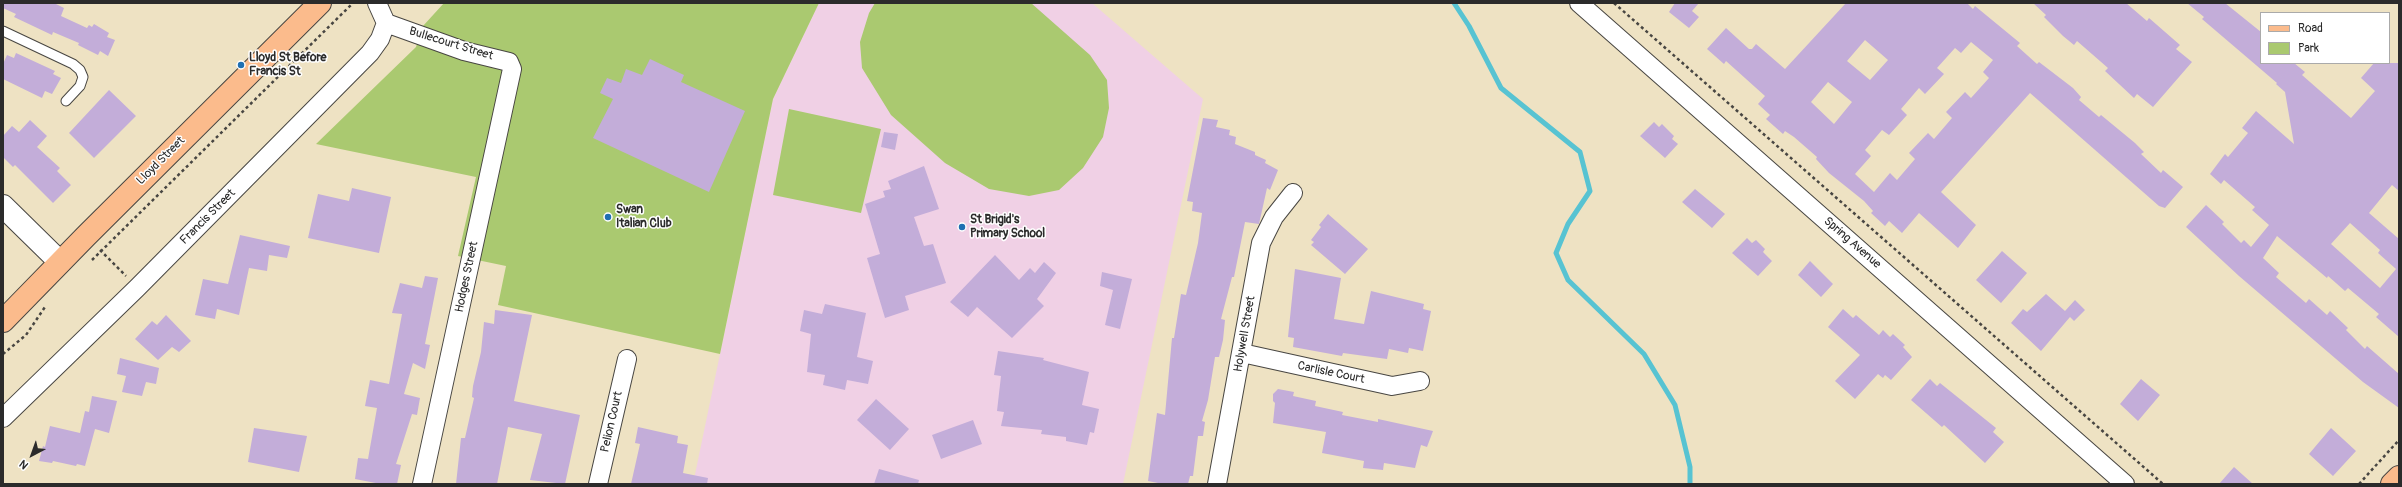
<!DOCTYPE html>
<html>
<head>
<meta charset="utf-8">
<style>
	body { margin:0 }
	#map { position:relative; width:2402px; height:487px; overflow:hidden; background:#eee2c3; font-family:Pangolin,sans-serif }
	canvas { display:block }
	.frame { position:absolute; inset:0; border:4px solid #2b2b2b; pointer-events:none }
	.legend { position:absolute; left:2260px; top:12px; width:130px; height:52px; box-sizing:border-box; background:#fff; border:1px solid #aaa; margin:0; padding:5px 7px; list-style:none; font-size:12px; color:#2b2b2b }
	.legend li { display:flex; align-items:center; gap:8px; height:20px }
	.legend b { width:20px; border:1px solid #aaa }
	.north { position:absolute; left:12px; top:435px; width:40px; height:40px; -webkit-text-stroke:3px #fff; paint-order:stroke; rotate:221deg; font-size:11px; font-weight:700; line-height:16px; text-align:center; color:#2b2b2b }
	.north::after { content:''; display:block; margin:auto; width:14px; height:18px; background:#2b2b2b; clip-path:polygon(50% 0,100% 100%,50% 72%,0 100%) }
</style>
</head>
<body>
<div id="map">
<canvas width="2402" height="487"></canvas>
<div class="frame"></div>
<ul class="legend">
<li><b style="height:5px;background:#fbbb8c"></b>Road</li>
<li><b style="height:11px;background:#aac970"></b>Park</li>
</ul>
<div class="north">N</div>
</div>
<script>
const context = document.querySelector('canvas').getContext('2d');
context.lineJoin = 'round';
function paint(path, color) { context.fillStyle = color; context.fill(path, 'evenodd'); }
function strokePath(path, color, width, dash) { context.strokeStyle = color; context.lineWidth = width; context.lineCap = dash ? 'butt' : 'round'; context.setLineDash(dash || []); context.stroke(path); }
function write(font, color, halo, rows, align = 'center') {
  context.font = font + ' Pangolin,sans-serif'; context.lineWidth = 3; context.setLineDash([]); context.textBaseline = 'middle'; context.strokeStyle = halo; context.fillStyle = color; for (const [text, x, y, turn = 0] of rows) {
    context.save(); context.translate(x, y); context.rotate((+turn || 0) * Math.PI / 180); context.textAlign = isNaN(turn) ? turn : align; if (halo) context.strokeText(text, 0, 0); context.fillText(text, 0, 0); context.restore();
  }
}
paint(new Path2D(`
	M819,3H1092L1203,99L1123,484H693L773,99Z`), '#f0d0e5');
paint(new Path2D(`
	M444,3H819L773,99L720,354L498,305L506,266L458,256L476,177L316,144L416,47L423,26Z
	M875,3H1031L1090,55L1107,80L1109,108L1103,137L1083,168L1059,190L1029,196L989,189L945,163L891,115L862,68L860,42L869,13Z
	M789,109L881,129L861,213L773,195Z`), '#aac970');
strokePath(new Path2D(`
	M1454,3L1469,26L1501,88L1580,152L1590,191L1568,224L1556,253L1568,280L1644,354L1675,405L1690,467V484`), '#57c3d2', 5);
paint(new Path2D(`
	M3,3H54L64,8L61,16L87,28L89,25L92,27L94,24L109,33L107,37L115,40L108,56L100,51L98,55L78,45L79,43L53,32L52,35L14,17L16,14L3,8Z
	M1675,3H1699L1692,11L1699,17L1689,28L1669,12Z
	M1846,3H1967L1973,9L1975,6L2020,43L2017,46L2037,64L2039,62L2073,88L2081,97L2079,100L2099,117L2101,115L2135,143L2144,152L2141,154L2161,173L2163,170L2183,187L2165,208L2159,206L2030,93L1941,192L1976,225L1958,248L1919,213L1902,233L1889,221L1885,226L1871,213L1873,211L1864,201L1829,173L1816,159L1817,157L1794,137L1785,131L1783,134L1766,119L1770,115L1758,104L1765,96L1726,61L1724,64L1707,49L1726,28L1749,49H1752L1756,44L1785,69ZM1865,40L1888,60L1870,80L1847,61ZM1971,42L1993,60L1983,72L1989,78L1971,98L1965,92L1946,112L1952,118L1934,139L1928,133L1909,153L1915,159L1897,180L1890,173L1874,192L1855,174L1871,156L1865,150L1882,130L1889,135L1907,115L1901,109L1919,88L1925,94L1944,74L1937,68L1955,48L1961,53ZM1828,82L1852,102L1834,124L1811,102Z
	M2033,3H2126L2147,21L2149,18L2180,45L2176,49L2192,62L2153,107L2137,94L2134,98L2105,71L2108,68L2077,41L2074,45L2063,36L2044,17L2046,15Z
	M2187,3H2225L2261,32V63H2294L2305,72L2302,75L2351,118L2375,91L2361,78L2374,63H2399V191L2392,185L2369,213L2399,239V337L2376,317L2379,314L2348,288L2345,291L2328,276L2327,278L2277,236L2263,258L2279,273L2276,277L2306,303L2309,299L2327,315L2330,311L2348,328L2346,330L2365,349L2367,346L2399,374V408L2363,382L2239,276L2186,227L2206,205L2224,222L2222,224L2241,243L2244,240L2251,247L2269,225L2252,210L2255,207L2224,180L2221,184L2210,174L2225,154L2228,157L2248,133L2242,128L2256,111L2294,144L2285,92L2276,84L2277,83L2202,19L2204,17ZM2350,223L2380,250L2378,253L2396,269L2380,288L2331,244Z
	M16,53L55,71L53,74L61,78L52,94L45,91L42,98L3,79V64L7,55L14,58Z
	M650,59L684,75L681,82L745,111L709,192L593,138L613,99L600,93L607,78L621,83L626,69L642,75Z
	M109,90L136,116L94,158L69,133Z
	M1203,118L1218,120L1216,127L1230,130L1229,135L1236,137L1235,144L1255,152V155L1266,160L1265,163L1278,170L1270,190L1267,188L1259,224L1245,222L1234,277H1232L1221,319L1225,320L1223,340L1219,357H1215L1208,400L1202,421L1205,422L1203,436H1198L1193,476H1190L1188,484H1163L1148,481L1157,413L1165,415L1172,338H1174L1181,294L1186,295L1198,243L1202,213L1192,211L1193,202L1187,201Z
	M30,120L47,136L37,147L60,168L57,171L71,185L53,203L15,165L13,167L3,157V136L12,126L19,132Z
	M1654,122L1659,127L1662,124L1674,136L1672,139L1678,144L1665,158L1640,136Z
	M884,132L898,134L895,150L881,147Z
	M924,166L939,209L914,217L924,246L933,244L946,283L905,296L909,310L885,318L867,258L880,254L865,204L885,197L883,191L891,189L888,181Z
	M352,188L391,197L379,253L308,238L318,194L349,201Z
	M1695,189L1725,214L1712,228L1682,202Z
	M1328,214L1368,249L1345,274L1311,245L1314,242L1311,240L1321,227L1319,225Z
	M240,235L290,246L287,258L269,255L267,271L249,268L239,315L217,309L215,319L195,315L203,279L228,284Z
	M1747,238L1752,243L1756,240L1765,249L1763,252L1772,261L1758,276L1732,253Z
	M2002,251L2027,273L2001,303L1976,280Z
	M995,255L1019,280L1030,268L1035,273L1044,262L1056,273L1037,299L1044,306L1012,338L977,307L968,317L950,302Z
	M1810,261L1833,284L1821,297L1798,275Z
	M1295,269L1341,278L1334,319L1364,324L1371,291L1424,304L1423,309L1431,311L1423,351L1409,348L1408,353L1389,349L1387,359L1343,353L1342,356L1293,347L1294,338L1288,337Z
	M1102,272L1132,279L1120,329L1105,325L1113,290L1100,286Z
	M425,276L438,278L425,344L430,345L425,369L413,363L404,394L420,398L417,415L412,414L396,464L401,465L397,484H381L355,479L358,458L368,459L377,408L365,406L370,380L389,384L402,314L392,313L400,283L422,288Z
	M2046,294L2065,311L2075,300L2085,310L2074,321L2070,317L2041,351L2011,323L2023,309L2027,312Z
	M825,304L866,313L857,357L873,361L868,384L847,380L845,390L823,385L825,375L807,372L811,334L800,331L804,310L822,314Z
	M1843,309L1853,318L1856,315L1879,335L1883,330L1890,337L1893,334L1905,345L1903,347L1912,357L1891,380L1885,375L1883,378L1878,374L1855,399L1835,381L1860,355L1828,327Z
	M495,310L532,315L514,401L580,415L565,484L530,480L542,434L508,427L497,484H456L461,438H465L474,398L472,397L473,386L481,352L484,322L494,324Z
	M166,315L191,341L179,352L172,347L158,360L135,339L152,321L157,325Z
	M998,351L1044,358L1043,360L1089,372L1082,405L1099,409L1094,433L1090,432L1087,445L1066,441V437L1041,434L1042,430L1001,426L1004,412L997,411L1001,376L994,375Z
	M120,358L159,368L156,384L146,382L142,396L122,392L126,376L117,374Z
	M1930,379L1937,386L1940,383L1996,428L1993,432L2004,442L1985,463L1944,425L1942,427L1911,400Z
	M2141,379L2160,395L2138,421L2120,404Z
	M1278,389L1294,392L1293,396L1316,401L1315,406L1343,412L1342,415L1378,422V419L1433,431L1427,447L1421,445L1415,468L1384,463L1383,470L1363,468L1364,461L1322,453L1326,432L1273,423L1275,403L1273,401V394Z
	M92,396L117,401L109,433L95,429L85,466L77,464L76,466L53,461L52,463L39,461L43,446L45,447L50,426L80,433L85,411L89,412Z
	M876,399L909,429L890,450L857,420Z
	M973,420L982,444L941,459L932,435Z
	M638,427L678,436L677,443L688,445L683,473L708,478L707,484H631L640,444L635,443Z
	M254,428L307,436L299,472L248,462Z
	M2331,428L2356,451L2333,476L2309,454Z
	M2234,467L2253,484H2219Z
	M879,469L919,480L918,484H874Z`), '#c3add9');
const service = new Path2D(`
	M3,31L73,64L80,70L83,77L80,86L66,101`);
const minor = new Path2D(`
	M1579,3L2125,484
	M386,23L464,51L509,62L512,69L422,484
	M1242,353L1392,386L1420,381
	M3,418L137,288L370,53L380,39L386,23L377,3
	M598,484L627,359
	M1217,484L1261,243L1274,217L1293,193`);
const tertiary = new Path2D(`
	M3,206L60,262`);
const primary = new Path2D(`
	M3,321L86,236L320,3
	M2392,484L2399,477`);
strokePath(service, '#484642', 11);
strokePath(minor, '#484642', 20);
strokePath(tertiary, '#484642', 24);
strokePath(primary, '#484642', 24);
strokePath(new Path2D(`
	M1614,3L2163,484
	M100,250L126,276
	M92,260L353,3
	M3,354L26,335L45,307
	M2359,484L2399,440`), '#484642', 2.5, [3, 3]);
strokePath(service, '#fff', 9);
strokePath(minor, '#fff', 18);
strokePath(tertiary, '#fff', 22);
strokePath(primary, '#fbbb8c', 22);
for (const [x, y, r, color] of [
	[241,65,4,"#1f6fb2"],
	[608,217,4,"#1f6fb2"],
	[962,227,4,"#1f6fb2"]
]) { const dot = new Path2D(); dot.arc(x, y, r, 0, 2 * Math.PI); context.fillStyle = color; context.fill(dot); strokePath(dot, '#fff', 1.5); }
write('12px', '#2b2b2b', '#fff', [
	["Bullecourt Street",451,44,17],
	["Lloyd Street",161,161,-45],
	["Francis Street",208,217,-45],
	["Spring Avenue",1852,243,41],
	["Hodges Street",467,277,-78],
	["Holywell Street",1245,334,-80],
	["Carlisle Court",1331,373,12],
	["Pelion Court",612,422,-77]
]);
write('bold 12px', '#2b2b2b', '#fff', [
	["Lloyd St Before",249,58],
	["Francis St",249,72],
	["Swan",616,210],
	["Italian Club",616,224],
	["St Brigid's",970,220],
	["Primary School",970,234]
], 'left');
</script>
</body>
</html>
